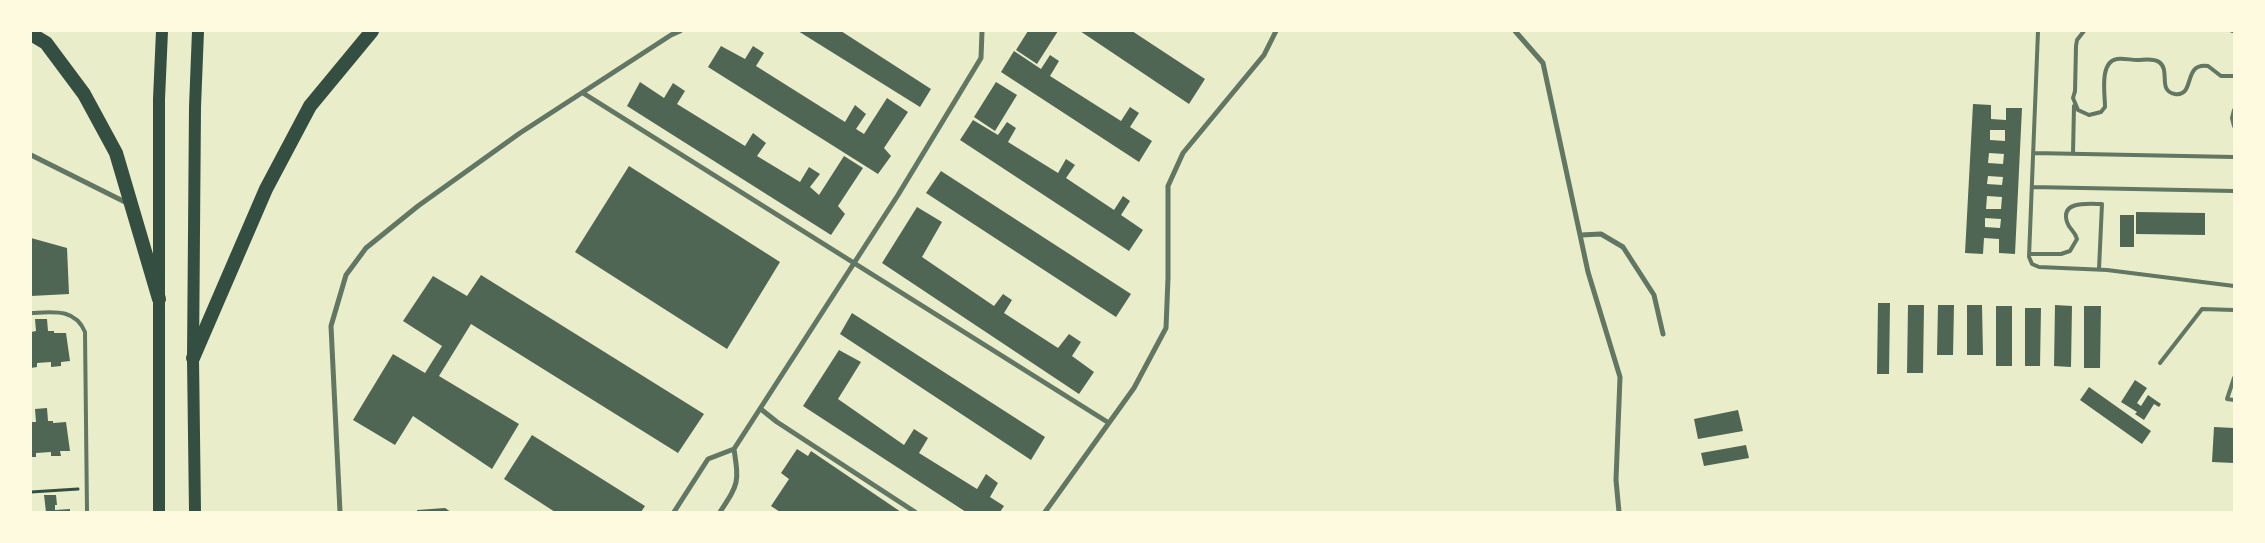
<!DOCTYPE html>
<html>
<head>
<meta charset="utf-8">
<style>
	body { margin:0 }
	#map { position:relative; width:2265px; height:543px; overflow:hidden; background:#e9edc9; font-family:"Varela Round",sans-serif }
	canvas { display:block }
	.frame { position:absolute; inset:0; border:32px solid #fefae0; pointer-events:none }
</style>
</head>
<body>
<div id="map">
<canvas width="2265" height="543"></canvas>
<div class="frame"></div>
</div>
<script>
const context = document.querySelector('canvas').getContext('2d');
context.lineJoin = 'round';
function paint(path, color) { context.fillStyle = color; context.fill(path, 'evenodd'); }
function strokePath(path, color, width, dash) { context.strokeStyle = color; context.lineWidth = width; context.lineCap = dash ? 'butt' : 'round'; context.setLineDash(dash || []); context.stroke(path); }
paint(new Path2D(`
	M798,31H841L931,89L920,107Z
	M1028,31H1058L1037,64L1016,50Z
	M1080,31H1132L1205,79L1189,104Z
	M721,46L745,59L753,46L764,53L756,66L845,122L855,105L866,114L856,129L864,134L887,98L908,112L884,148L891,156L878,174L708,67Z
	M1014,51L1041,69L1050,55L1059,61L1050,76L1121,121L1130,107L1139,113L1130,127L1152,141L1139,162L1001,72Z
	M640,82L664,98L673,83L685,91L677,104L745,146L753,133L766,143L757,156L800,182L809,167L820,174L810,187L819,195L844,156L863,168L838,206L845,214L831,235L627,106Z
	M996,82L1017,95L995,131L974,117Z
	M1973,104L1991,105V119L2006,120V108H2022L2015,254L1999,253V239L1984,238L1983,254L1965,253ZM1990,130H2005V141L1990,140ZM1989,153L2004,154L2003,164L1988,163ZM1988,176L2003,177L2002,185L1987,184ZM1987,196L2002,197L2001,209H1986ZM1985,218L2001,219L2000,228L1985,227Z
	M973,120L998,135L1007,122L1016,128L1008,142L1058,173L1066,159L1075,165L1066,178L1114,210L1123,196L1130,201L1121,215L1143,230L1129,251L960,140Z
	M629,166L780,262L727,349L575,252Z
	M941,171L1131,294L1116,317L926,193Z
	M917,207L942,222L922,257L994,306L1003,294L1012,300L1004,313L1058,348L1069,334L1081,342L1072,356L1094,372L1079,394L882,263Z
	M2136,212L2205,213V235L2136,234Z
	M2120,215H2134V247H2120Z
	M31,238L67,248L69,294L31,296Z
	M481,275L704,414L678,453L471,324L439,376L519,424L492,469L413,416L395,445L353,420L393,354L425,373L442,346L403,321L433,276L467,296Z
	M1878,303H1890L1889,374H1877Z
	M1908,305H1924L1923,373H1907Z
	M1938,305H1954L1953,355H1937Z
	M1967,305H1982L1983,355H1967Z
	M2055,305L2072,306L2071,367L2054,366Z
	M1996,306H2012V366H1996Z
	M2084,306H2101L2100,368H2084Z
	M2025,308H2041L2040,366H2025Z
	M852,313L1045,437L1031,460L840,334Z
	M35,319H47L48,331H54V333H66L70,361L61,362V366L51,367V362L37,363V367L31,368V332L36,331Z
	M839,350L861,362L838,399L904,445L914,429L928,438L919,453L977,489L986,474L998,483L990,497L1004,506L1000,512H966L803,406Z
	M2135,380L2147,388L2137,403L2141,406L2148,395L2161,404L2159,407L2154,404L2144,420L2135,414L2137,412L2121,402Z
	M2089,387L2151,431L2142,444L2080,400Z
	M47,408L48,421H53V423L66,422L70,451H60L61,456H51V452L36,453V457H31V422H36L35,409Z
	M1738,410L1743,431L1698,439L1694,419Z
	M2214,427L2234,428V463L2212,462Z
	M532,435L645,506L641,512H555L504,479Z
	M1746,445L1749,458L1704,466L1701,453Z
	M797,449L808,456L811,451L901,512H780L771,506L789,479L781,473Z
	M44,495H56L57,505H55V510L70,509V512H46Z
	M445,508L451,512H417V510Z`), '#4f6655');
strokePath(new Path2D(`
	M31,492L78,489`), '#344e41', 3);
strokePath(new Path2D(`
	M2038,31L2029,257L2032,264L2039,267L2107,270L2234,286
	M2232,31H2234
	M2075,91L2073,98L2078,110L2089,115L2101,112L2105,107C2105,94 2099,62 2117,59C2123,58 2131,60 2137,60C2144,60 2153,58 2159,62C2171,70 2157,91 2175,94C2196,97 2182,62 2208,66L2221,76H2234
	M2075,92L2076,46L2077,40L2084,31
	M2234,110L2232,118L2234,126
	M2033,153L2234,157
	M2073,154L2074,106
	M2032,187L2234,191
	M2029,254H2061L2070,251L2077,239C2075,231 2069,229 2067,222C2060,200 2090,204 2102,204L2099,269
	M31,313C53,312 75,308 85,332L87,512
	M2160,363L2202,309L2234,310
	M2234,378L2227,399L2234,400`), '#617663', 4);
strokePath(new Path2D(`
	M1515,31L1543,63L1588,272L1620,377L1616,480L1619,512
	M583,93L1109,423
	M31,155L129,204
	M1581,235L1601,234L1623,247L1654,295L1663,334
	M762,410L777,422L915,512
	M734,449L898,195L981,58L982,31
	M340,512L331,326L346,275L366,248L418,206L520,133L671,35L680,31
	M674,512L708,459L734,449
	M720,512C739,483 739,483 734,449
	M1045,512L1134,388L1166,328L1168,278V186L1183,153L1264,55L1276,31`), '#617663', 5);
strokePath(new Path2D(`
	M159,512V99L162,31
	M195,512L193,358L195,107L198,31`), '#344e41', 12);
strokePath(new Path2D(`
	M31,34L46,43L84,94L116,153L159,299
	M193,358L266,189L310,106L372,31`), '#344e41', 14);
</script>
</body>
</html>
